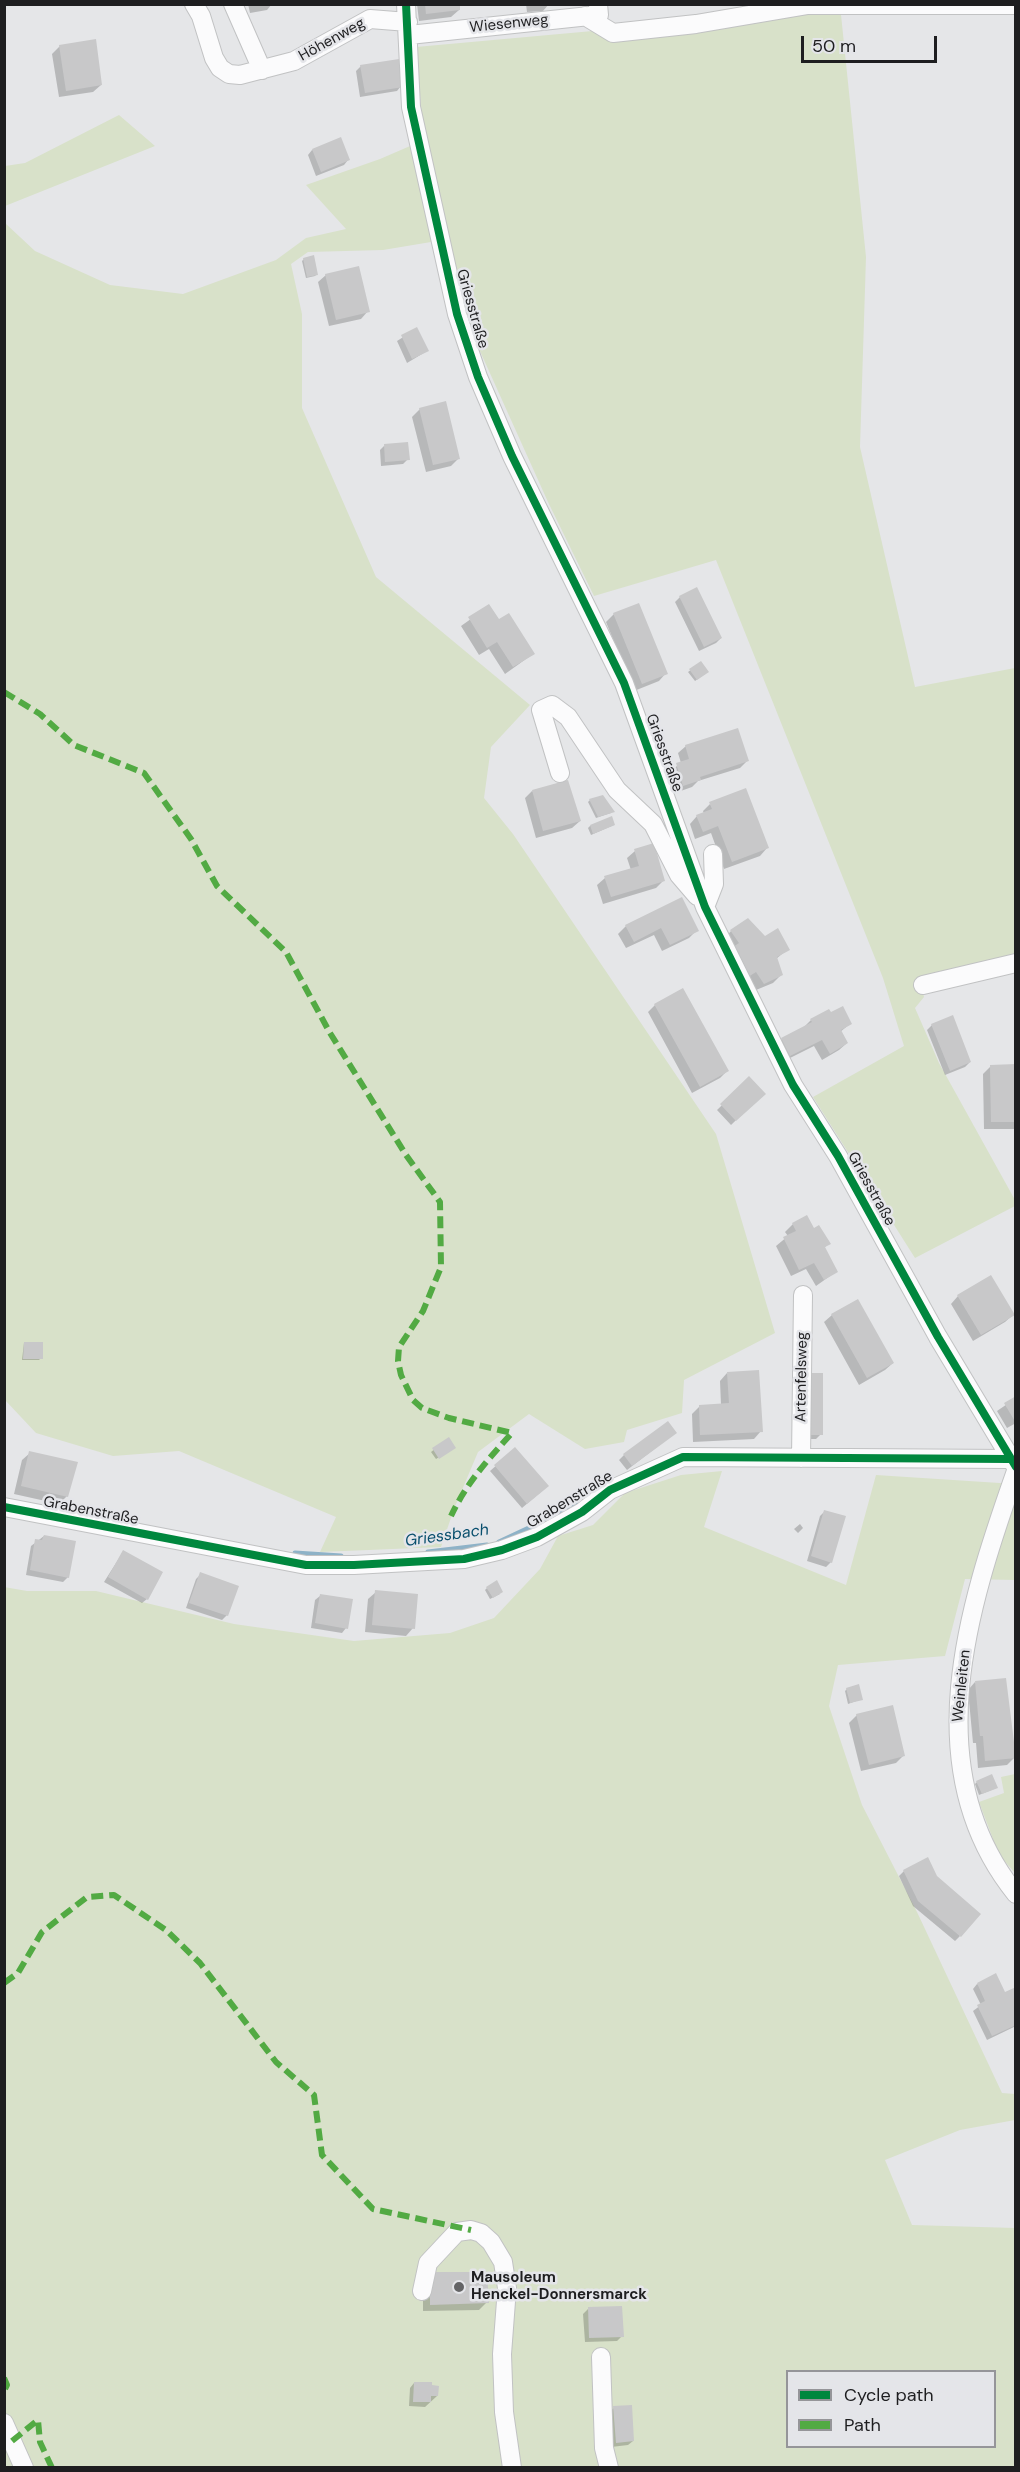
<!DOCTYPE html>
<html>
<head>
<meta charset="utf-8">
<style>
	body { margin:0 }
	#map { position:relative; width:1020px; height:2472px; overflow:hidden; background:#e5e6e8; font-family:"DM Sans",sans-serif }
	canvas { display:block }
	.frame { position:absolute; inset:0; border:6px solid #1e1e20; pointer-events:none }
	.legend { position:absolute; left:786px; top:2370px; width:210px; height:78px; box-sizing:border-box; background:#e4e5e9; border:2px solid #959599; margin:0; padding:8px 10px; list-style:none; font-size:18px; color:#1e1e20 }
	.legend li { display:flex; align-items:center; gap:12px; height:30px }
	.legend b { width:30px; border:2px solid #959599 }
	.scale { position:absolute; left:801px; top:36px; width:136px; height:27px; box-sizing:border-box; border:3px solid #1e1e20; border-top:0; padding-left:8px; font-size:18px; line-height:21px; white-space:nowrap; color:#1e1e20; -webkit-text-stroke:4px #e4e5e9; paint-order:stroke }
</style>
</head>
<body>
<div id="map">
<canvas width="1020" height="2472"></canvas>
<div class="frame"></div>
<ul class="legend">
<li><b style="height:8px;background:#00873e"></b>Cycle path</li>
<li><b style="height:8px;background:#52aa43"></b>Path</li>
</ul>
<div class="scale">50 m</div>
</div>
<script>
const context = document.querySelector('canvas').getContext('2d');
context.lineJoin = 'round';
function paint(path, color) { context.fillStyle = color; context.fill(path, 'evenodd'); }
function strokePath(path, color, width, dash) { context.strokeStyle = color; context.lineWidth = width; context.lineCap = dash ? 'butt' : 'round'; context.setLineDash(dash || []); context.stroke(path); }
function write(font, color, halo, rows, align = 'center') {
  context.font = font + ' "DM Sans",sans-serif'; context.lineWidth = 5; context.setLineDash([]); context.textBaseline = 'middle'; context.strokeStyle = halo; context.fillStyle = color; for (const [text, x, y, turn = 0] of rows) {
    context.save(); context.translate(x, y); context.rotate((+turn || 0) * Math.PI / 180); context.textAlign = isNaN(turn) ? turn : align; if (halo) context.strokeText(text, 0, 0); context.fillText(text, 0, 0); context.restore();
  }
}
paint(new Path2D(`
	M840,5L866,257L860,447L915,687L1015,668V955L920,979L924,997L915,1008L939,1063L1015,1200V1206L915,1258L813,1097L904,1046L883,978L716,560L594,596L548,502L466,320L443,240L383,250L308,252L291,264L302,314V408L376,577L530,705L491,747L484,798L513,834L716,1134L775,1333L684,1380L682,1413L627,1430L624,1442L585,1449L529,1414L478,1452L454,1509L441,1547L320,1552L336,1517L179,1451L113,1456L36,1433L5,1400V223L35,251L110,285L183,294L276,260L306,238L346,229L306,185L380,159L424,140L416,47L703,21Z
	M119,115L155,146L5,206V166L25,163Z
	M722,1471L704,1527L846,1585L876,1475L1015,1484V1580L965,1579L945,1656L838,1665L829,1706L862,1805L917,1912L1002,2093L1015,2094V2120L960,2130L885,2160L912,2225L1015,2228V2467H5L4,1587L27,1591H96L234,1624L354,1641L450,1633L494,1618L540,1569L558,1536L593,1525L625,1493L681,1475ZM788,2372H994V2446H788Z
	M1015,1774V1873L999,1855L979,1802L1004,1793L1001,1777Z`), '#d8e1c9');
paint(new Path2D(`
	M248,4H272L267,10L250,13Z
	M417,4H458L459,10L451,17L419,21Z
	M526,4H549L543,11L527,12Z
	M60,46L101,85L93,92L59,97L52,54Z
	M361,66L401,86L397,91L360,97L356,71Z
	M312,150L348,160L344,165L316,176L308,155Z
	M304,259L317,274L315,276L306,278L302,261Z
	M326,275L368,311L361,319L329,326L318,282Z
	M416,329L427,351L407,363L397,341Z
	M420,409L459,458L451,466L426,472L412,417Z
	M384,446L408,459L403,464L381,466L380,450Z
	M680,597L721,638L716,643L699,651L675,602Z
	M489,606L498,621L533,654L505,674L489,649L479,655L461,626Z
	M614,614L666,673L659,681L634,691L606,622Z
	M700,663L705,674L695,681L688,672Z
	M686,746L747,761L740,768L698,781L692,787L675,793L669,772L681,763L678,753Z
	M532,791L580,821L572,828L536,838L525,798Z
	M590,800L611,813L596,818L588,802Z
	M710,804L767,848L760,856L724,869L711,833L695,839L690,824L697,816L704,814L703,811Z
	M614,825L591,835L588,828L590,826Z
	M635,851L663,881L656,888L603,904L597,885L605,878L631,870L627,858Z
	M681,899L697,930L689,938L662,951L654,935L626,948L618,934L626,926Z
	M731,931L764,938L788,949L776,959L781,975L773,983L756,990L724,939Z
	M655,1005L727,1071L720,1078L692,1093L648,1012Z
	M811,1020L850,1024L840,1032L847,1043L839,1050L822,1060L814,1046L782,1062L774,1047L782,1039L803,1028Z
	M932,1025L970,1062L965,1067L945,1075L927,1030Z
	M991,1066H1016V1129H984L983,1074Z
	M749,1079L763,1094L731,1125L717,1110Z
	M806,1217L813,1230L829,1243L824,1248L837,1271L816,1286L806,1269L791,1276L776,1246L788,1236L785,1232L793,1224Z
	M958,1296L1013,1315L1005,1322L973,1341L951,1304Z
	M832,1315L893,1363L885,1370L859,1385L824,1322Z
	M24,1343L41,1358L39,1360H22Z
	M727,1373L761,1431L754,1439L693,1442L692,1414L700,1406L721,1405L720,1381Z
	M822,1375L821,1434L816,1439H802Z
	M1016,1398V1423L1007,1428L997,1411Z
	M670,1437L627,1470L619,1460L624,1455Z
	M448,1439L452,1449L436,1459L431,1452Z
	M515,1449L542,1491L522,1508L490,1471Z
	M30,1453L67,1496L59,1504L14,1494L22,1460Z
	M825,1511L831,1562L826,1567L807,1561L820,1516Z
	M800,1524L803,1528L798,1533L794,1529Z
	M44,1536L68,1577L63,1582L26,1575L31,1546Z
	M123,1552L147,1599L142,1603L104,1582Z
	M201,1574L227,1615L222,1620L186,1608L196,1579Z
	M487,1588L500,1594L490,1599L485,1590Z
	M376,1592L413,1628L406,1636L365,1632L368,1599Z
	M320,1596L346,1628L342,1633L311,1628L315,1600Z
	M975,1682L1015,1757L1007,1765L978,1768L976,1743H973L968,1690Z
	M847,1689L862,1699L848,1704L845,1691Z
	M857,1715L904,1755L896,1763L861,1771L849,1723Z
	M977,1782L994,1789L979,1795L975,1784Z
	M904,1871L960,1936L955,1941L913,1906L899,1876Z
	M977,1984L1004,1994L1016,1989V2026L987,2040L973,2011L981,2005L973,1989Z
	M423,2281L487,2302L479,2310L423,2311Z
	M588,2309L622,2336L617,2341L585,2342L583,2314Z
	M414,2383L437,2396L425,2407L409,2406L410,2388Z
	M614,2408L633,2441L628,2445L611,2447L609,2412Z`), '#0003');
strokePath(new Path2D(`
	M499,1542L578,1505
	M428,1552L487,1545
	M295,1553L341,1556`), '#8eb2c7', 5);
paint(new Path2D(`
	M425,4H460V10L426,14Z
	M96,39L102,85L66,91L59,45Z
	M399,59L403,87L365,93L360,65Z
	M341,137L350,160L321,172L312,149Z
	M314,255L318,275L307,277L303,258Z
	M359,266L370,312L336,320L325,274Z
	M417,327L429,351L412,359L401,335Z
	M446,401L460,459L433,465L419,408Z
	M408,442L410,460L385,462L384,444Z
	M697,587L722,638L704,647L679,596Z
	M639,603L668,674L642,684L613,613Z
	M489,604L499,619L509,613L535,654L513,667L497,642L487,648L468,617Z
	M701,661L709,672L697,680L689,669Z
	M738,728L749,761L700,777L701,780L683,786L676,763L689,759L685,745Z
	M568,780L581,821L543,831L532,790Z
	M746,788L769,848L732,862L718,826L703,832L696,815L712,809L709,802Z
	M603,795L615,812L598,817L589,799Z
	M612,816L615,825L593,834L590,825Z
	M654,843L665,881L611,897L604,876L639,866L634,849Z
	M682,897L699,931L670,945L661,928L634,942L625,925Z
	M748,918L765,936L778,928L790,950L777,957L783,975L764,984L756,972L748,977L733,947L739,943L730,930Z
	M683,988L729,1071L700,1087L654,1004Z
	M843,1006L852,1024L841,1030L848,1043L830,1054L822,1040L790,1056L781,1038L812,1022L810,1019L829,1009L831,1012Z
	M953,1015L971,1062L950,1071L931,1024Z
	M1016,1064V1122H991L990,1065Z
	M749,1076L766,1094L736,1121L720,1104Z
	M807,1215L814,1228L819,1225L831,1244L825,1247L838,1272L824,1280L814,1263L799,1270L783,1237L796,1231L792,1223Z
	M991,1275L1015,1315L981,1335L957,1295Z
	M858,1299L894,1363L867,1378L831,1314Z
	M24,1342H43V1359H23Z
	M759,1370L763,1432L700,1435L699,1405L729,1403L727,1372Z
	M807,1373H823V1435H807Z
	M1016,1396V1423L1004,1403Z
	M668,1421L677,1433L632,1466L623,1454Z
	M449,1437L456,1448L439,1459L432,1448Z
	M515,1447L549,1486L527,1504L494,1465Z
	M29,1451L78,1462L68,1497L21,1486Z
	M824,1510L846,1516L832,1563L811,1556Z
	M44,1535L76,1541L69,1578L30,1570L35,1539L42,1540Z
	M123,1550L163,1572L148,1600L108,1577Z
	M200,1572L239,1586L228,1616L189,1603Z
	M497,1580L503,1592L493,1598L486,1587Z
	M375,1590L418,1594L415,1629L372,1625Z
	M320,1594L353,1599L348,1629L315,1623Z
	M1006,1678L1016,1758L985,1761L983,1736H980L975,1681Z
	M859,1684L863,1700L850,1703L846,1688Z
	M893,1705L905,1756L869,1765L856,1714Z
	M992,1774L998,1788L982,1794L976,1781Z
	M928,1857L937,1876L981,1914L961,1937L918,1901L903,1870Z
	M996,1973L1005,1992L1016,1987V2025L992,2036L977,2005L985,2001L977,1983Z
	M430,2272H487L489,2303L430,2305Z
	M622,2306L624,2337L589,2338L588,2307Z
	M414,2382H432V2385L439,2386L438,2396H431V2402H413Z
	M632,2405L634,2441L616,2443L613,2406Z`), '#c8c8c9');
const minor = new Path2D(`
	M194,4L201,16L214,58L220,68L229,74L240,75L294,61L370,19L408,22
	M233,4L262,70
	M406,4L411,107L457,314L478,377L512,456L624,683L705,907L793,1085L838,1156L938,1337L1016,1467
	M585,16L613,33L696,24L808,5H1016
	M409,35L599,15L598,4
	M560,773L541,710L552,705L568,717L617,790L653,824L679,875L697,896
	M705,907L714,884L713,854
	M923,985L1016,963
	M801,1458L803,1295
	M1016,1471C968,1607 915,1769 1016,1894
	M4,1507L306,1565H354L464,1559L502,1550L537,1537L582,1512L610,1490L683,1457L1009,1459
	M422,2291L428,2263L457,2232L471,2230L481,2233L491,2242L503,2262L507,2288L502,2354L504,2412L512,2468
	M601,2357L604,2448L609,2468
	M4,2423L24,2468`);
strokePath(minor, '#c1c2c3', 20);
strokePath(minor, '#fbfbfc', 18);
strokePath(new Path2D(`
	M4,692L40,714L74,745L144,773L191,839L217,886L286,952L330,1033L406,1155L440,1202L441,1267L423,1311L399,1347L398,1361L401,1375L413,1400L422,1408L449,1418L512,1433C488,1459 466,1484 451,1516
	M4,1983L18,1973L42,1932L87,1897L114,1895L166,1930L200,1963L276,2062L314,2095L322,2155L373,2209L471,2230
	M4,2378L7,2385L4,2391
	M12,2441L38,2420L40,2442L52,2468`), '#52aa43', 6, [12, 6]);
strokePath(new Path2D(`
	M406,4L411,107L457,314L478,377L512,456L624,683L705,907L793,1085L838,1156L938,1337L1016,1467
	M4,1507L306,1565H354L464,1559L502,1550L537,1537L582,1512L610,1490L683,1457L1009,1459`), '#00873e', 8);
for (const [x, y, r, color] of [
	[459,2287,6,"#646466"]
]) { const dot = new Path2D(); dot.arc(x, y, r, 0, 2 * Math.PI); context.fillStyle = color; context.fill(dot); strokePath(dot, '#e4e5e9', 2); }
write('15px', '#1e1e20', '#e4e5e9', [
	["Wiesenweg",509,24,-6],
	["Höhenweg",332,40,-29],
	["Griesstraße",472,309,74],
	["Griesstraße",664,753,70],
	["Griesstraße",871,1189,61],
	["Artenfelsweg",802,1377,-89],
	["Grabenstraße",570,1500,-31],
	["Grabenstraße",91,1511,11],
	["Weinleiten",962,1686,-84]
]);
write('bold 15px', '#1e1e20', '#e4e5e9', [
	["Mausoleum",471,2278],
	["Henckel-Donnersmarck",471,2295]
], 'left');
write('italic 16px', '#094f6d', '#e4e5e9', [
	["Griessbach",447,1536,-8]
]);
</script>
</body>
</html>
